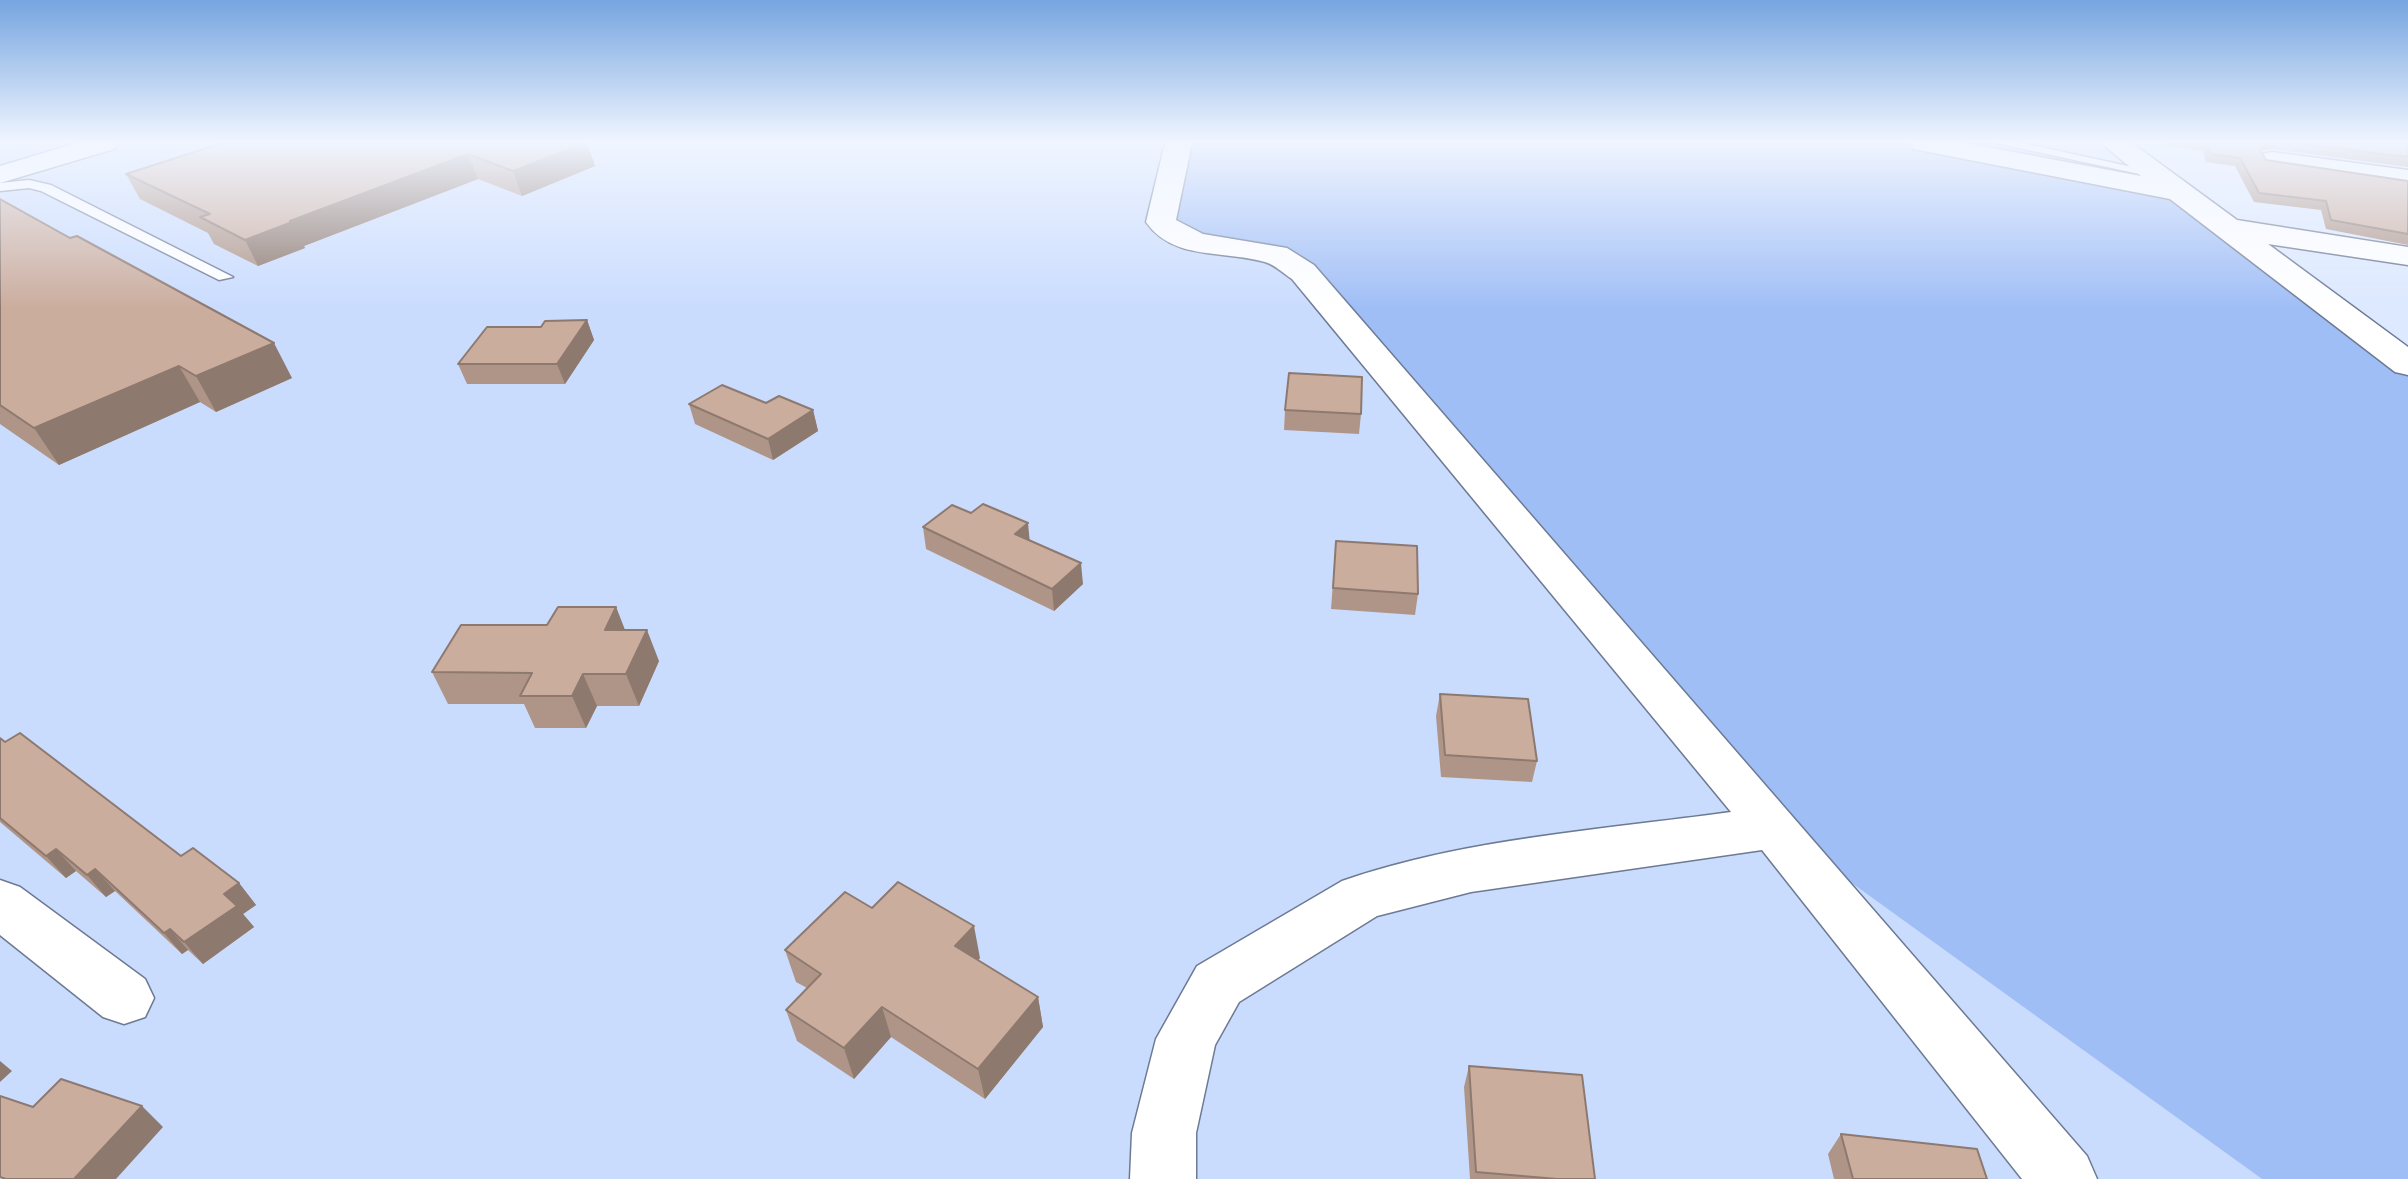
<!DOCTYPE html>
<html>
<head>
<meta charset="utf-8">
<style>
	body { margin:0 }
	canvas { display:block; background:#dde9ff }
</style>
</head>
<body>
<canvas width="2408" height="1179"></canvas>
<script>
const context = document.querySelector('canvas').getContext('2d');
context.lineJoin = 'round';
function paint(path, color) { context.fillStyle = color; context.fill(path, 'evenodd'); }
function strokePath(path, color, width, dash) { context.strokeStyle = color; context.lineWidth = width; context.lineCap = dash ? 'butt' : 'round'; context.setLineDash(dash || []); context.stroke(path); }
paint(new Path2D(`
	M0,143H1178V150L1280,256L1774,827L2262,1179H0Z
	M2003,143H2115L2153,173Z`), '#cadcfe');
paint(new Path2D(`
	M1178,143H2003L2153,173L2408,364V1179H2262L1774,827L1303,272L1189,240L1164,206Z`), '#a0bef6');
const service = new Path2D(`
	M1996,143H2022L2160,173L2153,177Z
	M29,180L51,185L233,277L219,280L41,191L29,188L0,191V183Z`);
const minor = new Path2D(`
	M77,143H118L114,149L0,183V166Z
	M1165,143H1192L1176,220L1203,234L1287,248L1314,265L2087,1156L2097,1179H2022L1762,850L1471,892L1377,916L1239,1002L1215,1045L1196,1133V1179H1130L1132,1133L1156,1039L1197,966L1342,881C1466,838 1602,830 1731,812L1292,279C1283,273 1275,265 1265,262C1224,250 1173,261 1146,222Z
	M1910,143H1965L2141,176L2101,143H2132L2237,220L2408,247V265L2268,244L2408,347V375L2395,372L2170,199L1924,151L1914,149Z
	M2272,152L2408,170V188L2262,166L2258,160L2262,154Z
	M0,880L20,887L145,979L154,998L145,1017L124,1024L103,1017L0,935Z`);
strokePath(service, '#6d7a93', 3);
strokePath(minor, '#6d7a93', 3);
paint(service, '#fff');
paint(minor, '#fff');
paint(new Path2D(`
	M222,143H587L595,166L522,196L478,179L304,246L305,248L258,266L214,244L208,233L140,199L126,174Z
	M2167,143H2408V167L2272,149L2261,151L2266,160L2408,181V245L2326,229L2321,210L2254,202L2235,166L2206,162L2203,151L2168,146Z
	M0,199L292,378L216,412L200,402L59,465L0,424Z
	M587,320L594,340L565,384H467L458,364L541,327Z
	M766,403L813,410L818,431L773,460L695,424L689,404Z
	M1285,410L1361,414L1359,434L1284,430Z
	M923,527L1030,541L1083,584L1054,611L926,549Z
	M1336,541L1418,594L1415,615L1331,609Z
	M616,607L625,630L659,661L639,706H597L586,728H535L524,704H448L432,672L547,625Z
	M1440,694L1537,761L1532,782L1441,777L1436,716Z
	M0,738L181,856L239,883L256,905L243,914L254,927L203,964L188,950L182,954L115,891L106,897L76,871L66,878L0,822Z
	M872,908L980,958L978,960L1038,997L1043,1027L985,1099L891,1037L854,1079L797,1041L786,1010L807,988L796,982L785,950Z
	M1469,1066L1595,1179H1470L1464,1087Z
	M1841,1134L1987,1179H1834L1828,1154Z`), '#af9588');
paint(new Path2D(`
	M585,143H587L595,166L522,196L513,171Z
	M2266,143H2276L2272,149L2261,151L2260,150Z
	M468,154L478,179L304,246L305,248L258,266L245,240L290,221Z
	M587,320L594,340L565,384L557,364Z
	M274,343L292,378L216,412L196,376Z
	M179,366L200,402L59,465L34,428Z
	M813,410L818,431L773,460L768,439Z
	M1028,523L1030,544L1015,534Z
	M1081,563L1083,584L1054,611L1052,589Z
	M616,607L628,638L605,630Z
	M647,630L659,661L639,706L626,674Z
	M583,674L597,706L586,728L572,696Z
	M56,849L76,871L66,878L46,856Z
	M95,869L115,891L106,897L87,875Z
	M239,883L256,905L243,914L254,927L203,964L184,942L224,894Z
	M974,926L980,958L962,978L955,946Z
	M170,929L188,950L182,954L164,933Z
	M1038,997L1043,1027L985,1099L978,1069Z
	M882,1007L891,1037L854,1079L844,1048Z
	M0,1061L12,1071L0,1082Z
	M142,1106L163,1127L116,1179H74Z`), '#8e796f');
const building = new Path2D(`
	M222,143H585L513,171L468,154L290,221L292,222L245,240L200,217L210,214L126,174Z
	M2207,143H2266L2260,150L2266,160L2408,181V234L2331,220L2326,201L2259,193L2240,158L2211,154Z
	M2295,143H2408V157Z
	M0,199L70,238L77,236L274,343L196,376L179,366L34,428L0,405Z
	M587,320L557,364H458L487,327H541L545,321Z
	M1289,373L1362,377L1361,414L1285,410Z
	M722,385L766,403L779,396L813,410L768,439L689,404Z
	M983,504L1028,523L1015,534L1081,563L1052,589L923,527L952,505L971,513Z
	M1336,541L1417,546L1418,594L1333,588Z
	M558,607H616L605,630H647L626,674H583L572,696H520L532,673L432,672L461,625H547Z
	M1440,694L1528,699L1537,761L1445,755Z
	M20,733L181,856L193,848L239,883L224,894L237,906L184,942L170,929L164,933L95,869L87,875L56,849L46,856L0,818V738L5,742Z
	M898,882L974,926L955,946L1038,997L978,1069L882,1007L844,1048L786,1010L821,974L785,950L845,892L872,908Z
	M1469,1066L1582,1075L1595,1179H1557L1476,1172Z
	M61,1079L142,1106L74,1179H6L0,1177V1096L33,1107Z
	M1841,1134L1977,1149L1987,1179H1853Z`);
paint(building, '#cbad9e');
strokePath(building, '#8e796f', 2);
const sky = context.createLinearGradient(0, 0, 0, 308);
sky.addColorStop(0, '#76a5e0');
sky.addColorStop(0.46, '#f0f5ff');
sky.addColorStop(1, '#f0f5ff00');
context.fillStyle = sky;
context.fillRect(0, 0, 2408, 308);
</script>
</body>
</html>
